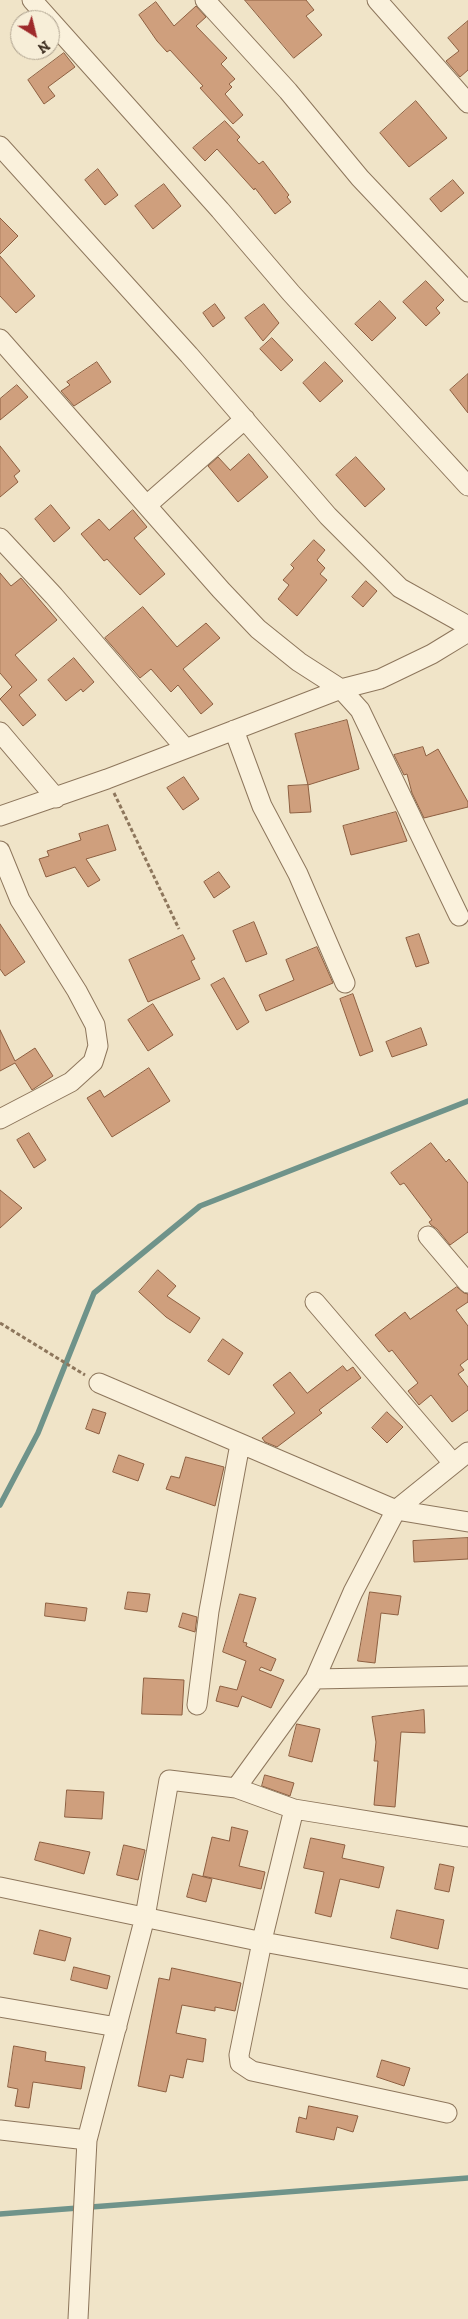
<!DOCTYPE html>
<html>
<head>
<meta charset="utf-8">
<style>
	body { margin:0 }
	#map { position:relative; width:468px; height:2319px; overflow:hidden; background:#f0e4c8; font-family:"Zilla Slab",serif }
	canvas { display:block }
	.north { position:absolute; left:10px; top:10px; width:50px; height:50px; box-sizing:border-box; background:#f7eed8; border:1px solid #ada18e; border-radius:50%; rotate:144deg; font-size:14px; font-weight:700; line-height:20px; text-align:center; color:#3d2e20 }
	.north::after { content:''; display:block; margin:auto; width:18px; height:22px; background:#9e2a2b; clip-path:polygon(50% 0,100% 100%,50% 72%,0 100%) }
</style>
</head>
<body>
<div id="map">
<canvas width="468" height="2319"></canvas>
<div class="north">N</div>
</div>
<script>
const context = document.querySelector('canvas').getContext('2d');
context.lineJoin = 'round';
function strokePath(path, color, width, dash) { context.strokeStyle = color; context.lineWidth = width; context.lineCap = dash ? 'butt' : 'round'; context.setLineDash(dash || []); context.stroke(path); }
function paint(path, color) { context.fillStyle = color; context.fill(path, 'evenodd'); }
strokePath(new Path2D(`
	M0,1505L38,1433L94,1293L200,1206L468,1101
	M0,2214L468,2178`), '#6f938a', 5.5);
const building = new Path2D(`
	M245,0H306L314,10L306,16L322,35L294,58Z
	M156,2L174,26L196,6L206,17L196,26L227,58L221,64L235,79L229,84L232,87L225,94L243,115L233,124L200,88L203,86L170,50L167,52L157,41L139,15Z
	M468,21V70L460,77L446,61L459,51L448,38Z
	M64,53L75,67L48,87L55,96L44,104L28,80Z
	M416,101L447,138L409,167L380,133Z
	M225,121L240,137L237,140L259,164L263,161L289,195L287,197L291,202L275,214L255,188L254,190L217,149L205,161L193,148Z
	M98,169L118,195L105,205L85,180Z
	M453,180L464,193L441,212L430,199Z
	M164,184L181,206L153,229L135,206Z
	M0,218L18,236L0,254Z
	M0,256L35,296L16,313L0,296Z
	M426,281L444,300L436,308L440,313L426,326L403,302Z
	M380,301L396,318L372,341L355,324Z
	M215,304L225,318L213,327L203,313Z
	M264,304L279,323L263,341L245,318Z
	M272,338L293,360L281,371L260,349Z
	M97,362L111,382L74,406L61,391L70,385L67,382Z
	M325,362L343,381L320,402L303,383Z
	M468,374V413L450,390Z
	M17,385L28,397L0,420V399Z
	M0,446L20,471L14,476L18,482L0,497Z
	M249,454L268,477L238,502L208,466L218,457L230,470Z
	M356,457L385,489L365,507L336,475Z
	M51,505L70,528L54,542L35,519Z
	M133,510L147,527L134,538L165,574L140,595L107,559L104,561L81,534L99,519L109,530Z
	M314,540L325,550L317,560L325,568L320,574L327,580L297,616L278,599L289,585L283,580L294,568L291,565Z
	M0,573L11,586L21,578L57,620L15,655L37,680L19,695L36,715L23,726L0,699L12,687L0,673Z
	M366,581L377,591L363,607L352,597Z
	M143,607L177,647L206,623L220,638L183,669L213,704L201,714L178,685L171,692L151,669L140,678L105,638Z
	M74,658L94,682L83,692L81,689L66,701L48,680Z
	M347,720L359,769L308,785L295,734Z
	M423,747L426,756L438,749L468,802V807L424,818L412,793L407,774L404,775L394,755Z
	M184,777L199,799L183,810L167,788Z
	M308,785L311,812L290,813L288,786Z
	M396,812L407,841L351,855L343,826Z
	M108,825L116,850L86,859L100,880L88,887L75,867L46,877L39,859L49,856L47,851L81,840L79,834Z
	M219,872L230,887L214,898L204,882Z
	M254,922L267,954L246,962L233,931Z
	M0,924L25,962L5,976L0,969Z
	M419,934L429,963L416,967L406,938Z
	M183,935L195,959L191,961L200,979L148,1002L129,960Z
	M317,947L333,983L266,1011L259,995L294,980L286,960Z
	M224,978L249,1022L237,1030L211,985Z
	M353,994L373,1051L360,1056L340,999Z
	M153,1004L173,1035L148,1051L128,1020Z
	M421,1028L427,1045L392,1057L386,1042Z
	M0,1030L15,1061L35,1048L53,1076L32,1090L15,1063L0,1071Z
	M149,1068L170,1101L112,1137L87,1098L100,1090L104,1097Z
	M29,1133L46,1160L34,1168L17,1140Z
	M431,1143L446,1162L449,1159L468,1183V1232L450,1245L437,1229L431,1225L429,1222L432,1220L404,1183L400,1185L391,1173Z
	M0,1190L22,1208L0,1228Z
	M158,1270L176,1286L167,1296L200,1318L190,1333L166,1317L139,1292Z
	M457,1287L464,1293L468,1294V1302L456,1310L468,1326V1359L460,1365L464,1370L458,1374L468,1387V1410L452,1422L431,1395L419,1405L408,1391L418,1383L392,1350L389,1352L375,1335L405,1312L410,1319Z
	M223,1339L243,1353L229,1375L208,1361Z
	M343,1366L347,1371L353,1367L361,1378L319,1410L322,1413L277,1447L265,1442L262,1438L295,1413L273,1385L290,1372L307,1393Z
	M93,1409L106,1413L99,1434L86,1429Z
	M387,1412L403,1427L387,1443L372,1428Z
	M119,1455L144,1464L138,1481L113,1472Z
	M186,1457L224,1467L215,1506L166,1489L171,1476L179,1478Z
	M468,1538V1559L414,1562L413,1541Z
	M128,1592L150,1594L147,1612L125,1609Z
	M370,1592L401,1596L398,1615L381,1613L375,1663L358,1661Z
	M240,1594L256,1598L243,1642L247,1643L246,1646L276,1659L271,1671L261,1667L259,1670L284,1680L271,1708L242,1696L238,1707L216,1701L220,1686L237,1690L246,1661L223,1652Z
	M46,1603L87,1608L85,1621L45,1616Z
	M183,1613L197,1617L195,1632L179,1627Z
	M144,1678L184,1680L182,1715L142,1714Z
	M424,1710L425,1733L401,1732L395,1807L374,1805L378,1761H374L376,1742L372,1717Z
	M297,1724L320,1729L312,1762L289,1756Z
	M265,1775L294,1783L290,1796L262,1786Z
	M67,1790L104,1792L102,1819L65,1817Z
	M232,1827L248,1831L239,1866L265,1872L261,1889L203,1876L212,1837L229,1841Z
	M311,1838L345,1845L342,1858L384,1867L379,1888L340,1879L331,1917L315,1913L324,1872L304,1868Z
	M40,1842L90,1852L84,1874L35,1860Z
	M124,1845L145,1850L138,1880L117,1875Z
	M440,1864L454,1867L449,1892L435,1889Z
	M193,1874L212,1879L206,1902L187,1897Z
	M397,1910L444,1920L438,1949L391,1938Z
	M40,1930L71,1938L65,1961L34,1954Z
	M74,1967L110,1976L107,1989L71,1980Z
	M172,1968L241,1983L235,2011L215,2007V2011L182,2005L176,2033L206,2039L203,2062L187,2059L183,2078L170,2075L166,2092L138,2086L159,1978L169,1980Z
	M14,2046L46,2052L45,2061L85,2067L81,2089L33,2082L29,2108L15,2106L18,2089L8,2087Z
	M382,2060L410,2068L404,2086L377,2077Z
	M309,2106L358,2116L353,2132L337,2127L334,2140L296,2132L299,2117L306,2119Z`);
paint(building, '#cf9f7d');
strokePath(building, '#8d5f41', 1);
const minor = new Path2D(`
	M32,0L50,20
	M205,0L288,91L360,178L468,292
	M377,0L468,103
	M50,20L220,210L291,293L468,486
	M0,146L189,355L328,516L400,588L468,626
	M0,339L221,590L258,629L299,662L341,689L360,710L459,916
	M147,505L245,419
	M0,538L54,596L185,748
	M234,730L262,806L298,874L345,983
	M0,732L56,798
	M0,816L107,779L297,706L341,689L380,679L432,654L468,632
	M0,851L20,900L77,991L95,1025L98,1046L93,1062L71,1082L0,1119
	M428,1236L468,1283
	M315,1302L453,1463
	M99,1383L396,1510L468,1522
	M315,1679L468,1676
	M197,1705L209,1611L240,1444
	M236,1788L315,1679L353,1592L396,1510L468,1452
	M294,1809L264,1932L239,2055L240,2063L252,2071L447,2113
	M0,1887L263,1942L468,1979
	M0,2007L117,2027
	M0,2130L87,2140
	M78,2319L87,2140L145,1917L169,1780L236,1788L294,1809L468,1837`);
strokePath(minor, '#8d765c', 21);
strokePath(new Path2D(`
	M114,793L179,929
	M0,1323L85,1375`), '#8d765c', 3, [4, 2.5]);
strokePath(minor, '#faf1dc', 19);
</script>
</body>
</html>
